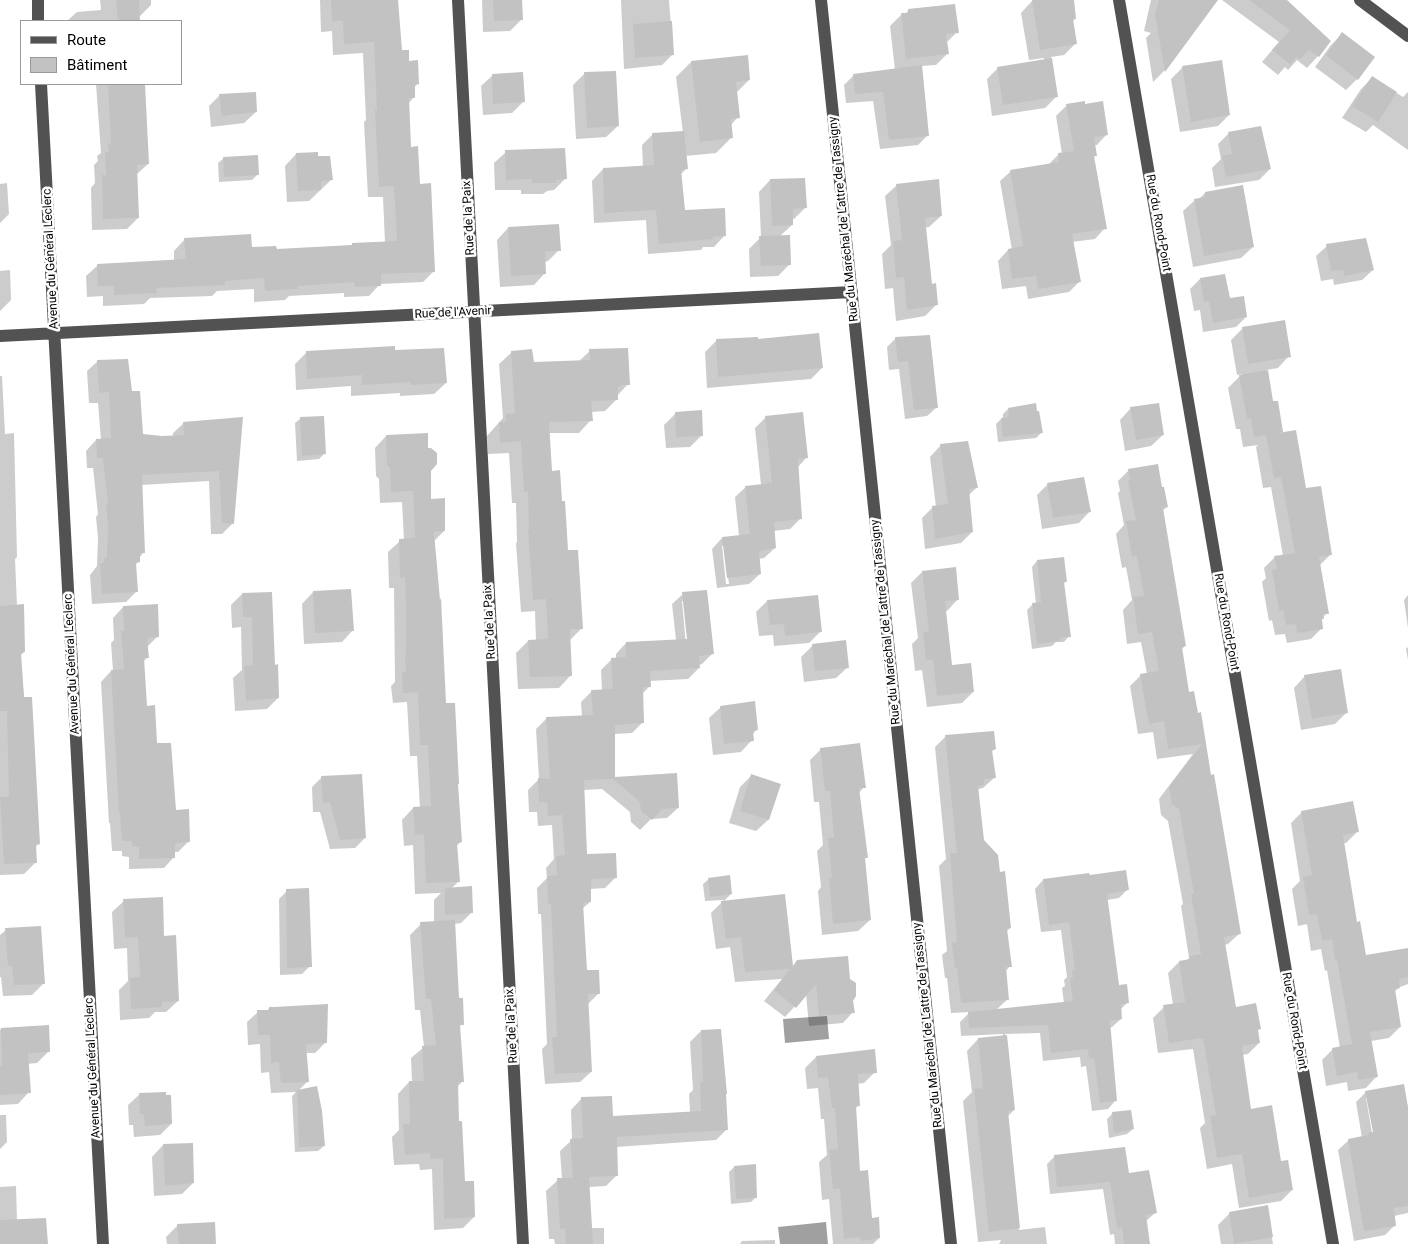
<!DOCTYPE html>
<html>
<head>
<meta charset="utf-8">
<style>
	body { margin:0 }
	#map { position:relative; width:1408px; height:1244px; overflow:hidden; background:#fff; font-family:Roboto,sans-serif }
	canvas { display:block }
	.legend { position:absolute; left:20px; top:20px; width:162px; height:65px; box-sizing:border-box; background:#fff; border:1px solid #999; margin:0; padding:6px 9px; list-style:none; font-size:15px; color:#000 }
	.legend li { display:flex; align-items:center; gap:10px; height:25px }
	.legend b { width:25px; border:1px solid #999 }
</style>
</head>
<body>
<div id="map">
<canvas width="1408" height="1244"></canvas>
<ul class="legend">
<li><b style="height:6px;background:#525252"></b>Route</li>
<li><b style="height:14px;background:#c2c2c2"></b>Bâtiment</li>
</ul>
</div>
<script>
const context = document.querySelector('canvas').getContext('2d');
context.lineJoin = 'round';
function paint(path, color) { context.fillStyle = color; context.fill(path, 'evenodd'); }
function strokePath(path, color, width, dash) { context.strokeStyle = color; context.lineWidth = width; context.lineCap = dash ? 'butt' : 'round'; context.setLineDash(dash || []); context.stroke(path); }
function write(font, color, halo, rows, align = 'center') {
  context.font = font + ' Roboto,sans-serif'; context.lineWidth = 5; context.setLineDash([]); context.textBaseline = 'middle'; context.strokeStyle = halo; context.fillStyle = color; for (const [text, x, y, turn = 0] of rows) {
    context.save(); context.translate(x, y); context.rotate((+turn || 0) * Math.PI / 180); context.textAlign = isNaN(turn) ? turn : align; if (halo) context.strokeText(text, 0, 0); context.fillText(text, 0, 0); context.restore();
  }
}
paint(new Path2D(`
	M827,1016L829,1039L785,1043L783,1019Z
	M826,1222L828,1244H780L778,1227Z`), '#a0a0a0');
paint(new Path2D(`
	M100,0H151V5L140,16L138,17L139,21H67L77,12L101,10Z
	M320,0H397L401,52L408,62L417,84L414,88V97L408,104L410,148L434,271L423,282L380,284L369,296L344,297V293L289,296L285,300L254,302V289L217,291L212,296L150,298L144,304L103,306V296L87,297L86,276L98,265L174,261V251L185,239L275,251L350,247L353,244L385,243L383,197H368L364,122L366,120L363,53L333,55L332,31L321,32Z
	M482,0H521L522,19L510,31L483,32Z
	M621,0H669L673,54L662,65L624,69Z
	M1042,0H1073L1075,19L1072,22L1076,43L1064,55L1051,57L1057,96L1045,108L992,116L987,79L998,68L1044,60V58L1029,60L1021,13L1032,1Z
	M1151,0H1217L1164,71L1153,82L1146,38L1151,33L1144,31Z
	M1222,0H1285L1318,56L1307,68L1297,60L1288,70L1285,67L1278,75L1262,62L1279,42Z
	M909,10L957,32L946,43L947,54L936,65L921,66L928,135L918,145L880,149L873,101L846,103L844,85L854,75L895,70L890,26L901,15L905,14Z
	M1342,34L1373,57L1357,79L1346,90L1315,67L1331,45Z
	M691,62L749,80L736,93L738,117L730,126L731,138L716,153L685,156L687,168L680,175L684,211L725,235L714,247H703L701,250L648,254L646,220L594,223L592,181L603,169L643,167L642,145L653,134L683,133L676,77Z
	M1221,62L1229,115L1218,126L1180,132L1171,79L1182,68Z
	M585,73L618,126L606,137L576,139L573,85Z
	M493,75L524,101L512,113L483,115L481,86Z
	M1372,78L1403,97L1408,92V150L1373,125L1366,132L1342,118L1361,89Z
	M96,84H144L148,164L136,175L138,218L127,229L92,230L91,188L95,183L94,165L98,161L97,156L101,153Z
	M220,95L256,112L244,123L211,127L209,106Z
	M1067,105L1107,134L1097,145H1094L1096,155L1093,158L1105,228L1095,239L1072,242L1079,282L1069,292L1028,299L1026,286L1002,289L998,261L1008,250H1012L1000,181L1011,171L1048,165L1058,155L1062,154L1056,116Z
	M1229,133L1270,169L1259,180L1215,187L1212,168L1221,159L1218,144Z
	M506,152L565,179L554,190L547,191L543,194H521V190H495L494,163Z
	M296,154L317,157L331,180L309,201L287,202L285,166Z
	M224,158L257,175L252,180L219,182L218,163Z
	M770,180L805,208L794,219H792V225L780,236L789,265L778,276L750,277L749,249L761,237L759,192Z
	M7,183L9,214L0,223V184Z
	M897,185L941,216L929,227L924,228L931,285L936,305L925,316L896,321L893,288L885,289L882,254L891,245L885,196Z
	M1205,193L1253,247L1241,258L1193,267L1183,211L1195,200L1199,199Z
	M508,228L559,250L548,261L545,262V273L534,285L500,287L497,240Z
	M1327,246L1373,270L1362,280L1334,285L1333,279L1321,281L1316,256Z
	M10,270L11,300L0,311V271Z
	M1200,279L1229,300L1246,317L1236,327L1203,332L1200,310L1194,311L1190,289Z
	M1243,328L1289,356L1278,368L1266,370L1272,403L1282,431L1279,434L1305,489L1331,554L1320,565L1327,613L1321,620L1322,628L1311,639L1287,643L1285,634L1275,635L1272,620L1269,621L1262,582L1266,578L1264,568L1275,557L1283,556L1271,487L1263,488L1256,447L1258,445L1243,447L1240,429H1236L1228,388L1242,374L1237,375L1231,340Z
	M896,338L937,407L927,416L905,419L899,369L889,370L887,347Z
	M716,341H757L822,368L811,379L707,388L705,352Z
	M394,351L446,383L434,394L400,396V393L351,396V386L296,390L295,364L306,353Z
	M590,351L628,384L617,396V399L605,411L591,412V420L579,433H549L551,472L582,628L569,641L571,675L559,688L518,689L516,653L528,641H536L535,611L521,612L516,543L517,542L516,503H512L509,453L488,454L487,436L503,418L499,364L512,352L533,364L579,361Z
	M98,361L131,393L142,435L173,437V433L184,423L242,418L233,523L222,534H211L209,481L141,485L144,552L139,558V561L135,565L136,592L126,602L92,604L90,575L97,566L98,538L96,517L98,514L93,468H87L86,451L96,440H101L98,403H89L87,371Z
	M0,376H2L5,434L14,433L17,557L15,559L17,606L24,652L20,656L38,844L35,848V863L24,874L0,875Z
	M1131,408L1163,435L1151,446L1125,451L1120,420Z
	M1008,409L1041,433L1036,438L998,442L996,424L1001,419H1003V414Z
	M675,414L702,435L690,447L666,448L664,425Z
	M766,417L807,457L798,467L801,518L790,529L773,531L775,548L764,558L758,559L760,574L749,584L717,588L712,549L722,538L739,536L735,497L746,487L761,485L755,428ZM722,546H724L729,584H726Z
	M301,418L324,454L319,459L297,461L295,423Z
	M386,436L430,470V500L444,531L434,541L445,705L457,785L461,842L456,846L459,881L451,889L472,912L461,923L454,924L458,1000L462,1024L459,1027L462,1082L457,1087V1122L464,1182L474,1217L463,1228L434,1230L432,1169L420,1170L419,1164L394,1165L392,1137L399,1130L398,1094L409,1082H412L411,1058L424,1047L420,1010H415L410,935L421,924L434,923V900L441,893L415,894L413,845L404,846L402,820L413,808H420L417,756H410L407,702L393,703L391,686L395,682L394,588H389L388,552L400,541L404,540L402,502L380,503L379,479L376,476L375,448Z
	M941,445L976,488L968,496L972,532L961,543L925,549L922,518L933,507H936L930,457Z
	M1129,470L1161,489L1167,507L1162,511L1185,646L1181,650L1188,693L1193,692L1240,933L1228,944L1224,945L1235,1009L1257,1031L1259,1043L1248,1054L1242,1055L1250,1110L1280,1162L1292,1190L1281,1201L1239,1208L1232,1164L1207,1169L1200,1128L1205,1123L1193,1049L1158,1053L1153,1018L1164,1007L1173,1005L1168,973L1179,962L1187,961L1189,958L1181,906L1183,904L1168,821L1161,815L1159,799L1193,754L1157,759L1153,732L1138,734L1130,686L1141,675L1147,674L1141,642L1127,644L1123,610L1132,600L1126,567L1122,568L1116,534L1124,525L1118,493L1120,491L1118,481Z
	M1048,484L1090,511L1079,523L1042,529L1037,495Z
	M1037,561L1066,581L1063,585L1069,636L1064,642H1056L1052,646L1032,649L1027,610L1033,604H1036L1032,567Z
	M922,572L958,599L947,611H945L951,666L973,692L962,703L927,707L922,670L915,671L912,644L918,638L911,583Z
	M313,592L353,630L342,642L304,644L302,604Z
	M242,594L274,666L278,698L267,709L235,711L233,678L242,670L241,627L232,628L231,605Z
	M683,594L712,654L702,664L699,665V668L688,679L649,681L650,686L642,694L643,722L632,733L614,734V778L678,808L667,818L651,819L640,830L631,822L630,812L602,789L583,790L585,855L616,877L605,888L590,889V902L582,909L585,971L599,993L588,1004L591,1072L580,1082L545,1084L542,1049L547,1044L541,914H538L537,888L547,878L546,868L554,859L552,825L538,826L537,812H529L528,790L539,779L536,729L547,718L582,717L581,702L592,691H602L601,670L612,659H616V654L626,643L676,640L672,604ZM682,601H684L688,645H686Z
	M1408,595V628L1404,600Z
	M767,601L821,631L809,643L774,646L773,635L759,636L756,612Z
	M123,607L157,637L147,647L148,657L143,662L146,707L175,811L189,841L178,852H174V857L164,868L129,869V857L122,856V851H112L110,823H109L101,682L111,671H113L111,643L114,640L113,618Z
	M813,645L848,667L836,678L804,682L801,657Z
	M1408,647V660L1406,649Z
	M1305,676L1347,712L1335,724L1301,730L1294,688Z
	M721,707L757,729L752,735V740L741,752L713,755L709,718Z
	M946,736L995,749L991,752L994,778L983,788L979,789L978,790L982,840L999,873L1010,928L1006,932L1010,966L1005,972L1008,999L996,1010L1064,1003L1062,988L1065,986L1064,980L1067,977L1061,930L1041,932L1035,889L1043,880L1127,890L1119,898L1107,900L1118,986L1128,1002L1120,1010L1121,1019L1112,1027L1109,1028L1116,1100L1108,1109L1092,1111L1086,1066L1081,1067L1080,1057L1043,1061L1040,1033L1005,1034L1014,1110L1007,1117L1019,1230L1045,1227L1047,1244H999L1001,1240L978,1242L963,1101L972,1092L967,1051L978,1039L1003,1036V1034L961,1036L960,1022L970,1012L951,1013L947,978H945L942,955L947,951L939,866L946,859L935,747Z
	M821,749L864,787L859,793L866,857L864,860L870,920L858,931L822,935L818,891L821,887L817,851L823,845L819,802H814L810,760Z
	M751,776L779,785L768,820L756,831L729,823L740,787Z
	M322,777L365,838L355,848L330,849L320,812H313L312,787Z
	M1302,812L1357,832L1346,843H1343L1356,923L1365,956L1408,949V984L1400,987L1394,992L1400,1027L1389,1038L1371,1041L1377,1076L1366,1088L1348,1091L1347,1082L1326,1086L1322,1060L1333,1049L1340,1048L1327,970L1325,971L1321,949L1311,951L1307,924L1298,926L1292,889L1300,881L1291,823Z
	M709,879L731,894L723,902L792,967L852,1000L853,1012L843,1023L809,1026L806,994L785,1017L764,1001L782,979L735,982L730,947L716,949L711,913L724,900L705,901L703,884Z
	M287,891L310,966L302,974L280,975L279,899Z
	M124,901L163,937L178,1001L166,1012H155L149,1018L120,1020L119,990L128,981L127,948L114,949L112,912Z
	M6,930L44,983L32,995L3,996L1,977H0V935Z
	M269,1008L326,1042L315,1053H305L307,1082L298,1091L324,1146L318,1151L295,1152L292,1096L296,1092L271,1093L269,1072L261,1073L260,1044L248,1045L247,1022L258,1012L267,1011Z
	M1,1029L48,1052L37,1063L27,1064L29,1092L18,1104L0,1105V1030Z
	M701,1031L727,1129L716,1140L616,1147L617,1175L606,1186L589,1187L591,1228H604V1244H555L554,1239H549L546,1191L558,1180L562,1179L560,1151L572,1140L571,1110L582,1098L612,1117L690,1113L689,1094L693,1090L690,1042Z
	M816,1057L875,1072L864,1083L857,1084L859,1105L855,1109L859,1173L870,1219L879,1238L873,1244H833L829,1199L822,1200L819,1162L827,1155L824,1119H821L818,1088L807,1089L805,1068Z
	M1366,1092L1408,1114V1213L1394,1216L1395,1225L1385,1235L1354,1241L1338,1150L1349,1140L1362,1138L1356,1102ZM1366,1098H1368L1375,1138L1373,1139Z
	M140,1094L171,1124L160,1135L134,1137L133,1125H129L128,1105Z
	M1130,1111L1133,1129L1127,1134L1109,1138L1107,1119L1112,1114Z
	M0,1115H6L7,1142L0,1149Z
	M163,1145L193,1183L182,1194L154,1196L152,1157Z
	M1055,1156L1128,1175L1155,1213L1146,1221L1149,1244H1115L1114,1234L1110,1235L1103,1189L1050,1194L1047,1164Z
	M734,1167L756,1197L751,1202L731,1204L729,1172Z
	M16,1186L17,1220L46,1244H0V1187Z
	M1267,1207L1273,1244H1221L1218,1225L1230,1213Z
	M178,1225L215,1244H167L166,1237Z
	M775,1240V1244H740L742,1241Z`), '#0003');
paint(new Path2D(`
	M116,0H139L140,21H118Z
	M331,0H398L402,50H409V61L418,60L419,84L415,85V98H409L411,147L418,146L420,184L431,183L435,272L381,274V286L355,287L354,282L298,286V289L265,291L264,278L225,281V285L156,288L157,293L114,295V286H98L97,264L186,259L184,238L251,234L252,247L276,246L277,249L352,245V243L397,241L394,186L379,187L375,110H377L374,42L344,44L343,21H332Z
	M493,0H522L523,20L494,21Z
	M1032,0H1074L1076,19H1073L1077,44L1040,50Z
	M1159,0H1218L1165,72L1155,14Z
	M1249,0H1287L1331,41L1319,57L1309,50L1300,59L1297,57L1290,64L1272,50L1290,30Z
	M955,4L959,33L946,34L949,54L906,59L901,13H908V9Z
	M672,21L674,55L635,58L633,24Z
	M1342,32L1375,57L1358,80L1326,55Z
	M748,55L750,80L736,82L740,118L731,119L733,138L700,142L691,61Z
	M1052,58L1058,97L1003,105L997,67Z
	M1222,60L1230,115L1191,122L1182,66Z
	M922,65L929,136L889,140L883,92L855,94L853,74Z
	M616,71L619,126L587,128L584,72Z
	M523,72L525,102L493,104L492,74Z
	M1372,76L1397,92L1378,122L1352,106Z
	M108,84H145L149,164L137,165L139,218L103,219L102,175H106L105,152H109L108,144H111Z
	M256,92L257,112L222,116L219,94Z
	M1085,101V104L1103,101L1108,135L1094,137L1097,156H1094L1107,229L1072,234L1081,282L1038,289L1036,276L1012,279L1008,249L1023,246L1010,170L1059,162L1058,153L1074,151L1066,104Z
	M1261,126L1271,169L1226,177L1222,156L1232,154L1228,132Z
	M684,131L688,169L681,170L685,210L725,208L726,236L713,237V239L659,244L656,210L604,213L603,168L654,165L652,133Z
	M565,148L567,179L556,180V183H532V179L506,180L505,150Z
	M318,152V156H330L333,180L321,181V190L298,191L296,153Z
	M258,155L259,175L224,177L223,157Z
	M805,178L807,208L793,209V225L772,226L770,179Z
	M939,179L942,216L925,218L932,284L936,283L938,305L907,310L904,277L896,278L893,241L902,240L896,184Z
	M1243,185L1254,247L1204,256L1194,199L1205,197V192Z
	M559,224L561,251H545L546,274L511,276L508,227Z
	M790,235L791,265L761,266L759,236Z
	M1366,238L1374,270L1344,276L1343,270L1331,271L1326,244Z
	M1225,274L1230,298L1244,296L1247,317L1213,323L1209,301L1204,302L1200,278Z
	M1285,320L1291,357L1248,364L1242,327Z
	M819,333L823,368L718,377L716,339L758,337V339Z
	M930,335L938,408L914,410L908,361L898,362L895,337Z
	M395,346V350L444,348L447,383L411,385V382L362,385V375L307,379L306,351Z
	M628,348L630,385H620V387H618V400L591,401L593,421L549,422L552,471L560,470L562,501H565L568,550H578L583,629H570L572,676L530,677L528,640L548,639L546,599L533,600L528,530H529L528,491L524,492L521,441L500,443L499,422H506V414L515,413L511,351L532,349L534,362L590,360L589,349Z
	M128,359L132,391H140L143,434L162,436L184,435L183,422L243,417L234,524L222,523L219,471L142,475L145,553H140V562L136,563L138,592L102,594L100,563H104V558H107L108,527L106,505L108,504L103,458H97L96,439L111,438L109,392L99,393L97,360Z
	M1268,370L1273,401H1278L1283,432L1254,437L1251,418L1247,419L1239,375Z
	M1036,403L1037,411H1039L1043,433L1003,437L1001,418L1009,417L1008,408Z
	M1159,403L1164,435L1136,440L1130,407Z
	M702,410L703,436L676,437L675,412Z
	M803,412L808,458L798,459L802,519L774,522L776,548L759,551L761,574L727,578L722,537L750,534L745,486L772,483L765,416Z
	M324,416L326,454L302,456L300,417Z
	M1296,430L1306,488L1321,486L1332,555L1319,557L1329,614H1323L1324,619H1322L1323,629L1297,633L1296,624L1286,625L1283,610L1279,611L1272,570L1277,569L1274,556L1295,553L1281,477L1274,478L1266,435Z
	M428,433V448H431L437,453V464L431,471V499L445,498V531L434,532L440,600L441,598L446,703H455L459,784H458L462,842L457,843L460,882L426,883L424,834L415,835L413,807L431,806L428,745H420L418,692L403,693L402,673L406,672L405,654H406V610L405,577L400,578L399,539L415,538L413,491L391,492L390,468L387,465L386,435Z
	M968,441L978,488L969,489L973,532L935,539L932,506L948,504L940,444Z
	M1158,464L1162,487H1164L1168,507L1163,508L1186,646L1182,647L1189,692L1194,691L1198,713L1201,712L1211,775L1214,774L1241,934L1224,937L1236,1007L1256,1003L1261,1029L1258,1030L1260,1043L1242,1046L1251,1109L1272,1105L1281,1161L1288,1160L1293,1190L1249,1198L1242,1154L1217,1158L1210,1116L1216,1115L1203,1038L1169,1043L1163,1005L1185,1002L1179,961L1190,959V956L1201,954L1191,894H1194L1179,809L1172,804L1169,787L1202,744L1168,749L1164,721L1149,724L1140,674L1159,671L1152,632L1138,634L1133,597L1144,596L1137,556L1132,557L1126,521L1136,520L1128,481L1130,480L1128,469Z
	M1084,477L1091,512L1053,518L1047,483Z
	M1064,557L1067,582H1064L1071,637L1059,638V641L1037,644L1032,603L1041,602L1037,560Z
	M956,567L959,600L945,601L952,665L971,663L974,692L937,696L933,660H926L923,632L929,631L922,571Z
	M351,589L354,631L315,633L313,591Z
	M707,590L714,654L699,656L700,668L650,671L651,687H643L644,723L615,725V777L677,773L679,808L662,809L652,820L641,811L640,802L613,779L584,780L587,854L616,853L617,878L591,879V902L583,903L587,970H599L600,994H588L592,1072L555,1074L552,1037H557L551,904H548L547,876L557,875L556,856L565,855L562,815L548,816L547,802H539L538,778L550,779L546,717L593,715L591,690L613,689L611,658L626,657V642L687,639L682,592Z
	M272,592L275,665L278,664L279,698L246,701L244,666L253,665L252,617H243L242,593Z
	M818,595L822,632L785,636L784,624L770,625L767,600Z
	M24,604L25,652L21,653L24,697H32L40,844L36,845L37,863L4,864L0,797H9L7,711H0V606Z
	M158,604L159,637L147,638L149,658H144L147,706L155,705L157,743H171L176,810L189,809L190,842L175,843V858L139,859V847L132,846V841H122L120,813H119L111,670L124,669L121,631H124L123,606Z
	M846,640L849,668L815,671L812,644Z
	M1341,669L1348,713L1312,719L1304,675Z
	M755,701L758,730L753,731L754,741L724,744L720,706Z
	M994,731L996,749L992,750L996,778L984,779V785L978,786L984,840L998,855L1000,872L1005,871L1011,928L1007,929L1012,967H1006L1009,1000L961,1003L957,968H955L952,943L957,942L950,853H957L945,735Z
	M860,743L866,788H859L868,858H865L871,920L833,924L829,878H832L828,838H834L830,791H825L820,748Z
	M362,774L366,838L340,840L330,802L323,803L321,776Z
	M751,774L781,784L769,820L740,811Z
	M1353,801L1359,832L1343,835L1357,922L1360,921L1366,955L1408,948V977L1399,979L1400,988L1395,989L1401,1027L1370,1032L1378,1077L1358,1080L1357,1072L1337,1076L1332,1048L1352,1044L1337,960H1335L1332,939L1322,941L1317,914L1309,915L1303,877L1312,875L1301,811Z
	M1126,870L1129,890L1107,894L1119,985L1127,984L1129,1003L1121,1004L1122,1019L1110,1021L1117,1101L1100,1103L1094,1058L1089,1059L1088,1049L1051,1053L1048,1025L969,1028L968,1012L1073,1001L1070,978H1073L1072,971L1075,970L1069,922L1049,925L1043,879L1089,873L1090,875Z
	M730,875L732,894L710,897L708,878Z
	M472,886L473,913L445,915V888Z
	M309,888L312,967L287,968L286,889Z
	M785,894L793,966L797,960L848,956L850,979L856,983V996L853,1001L855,1013L819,1016L816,984L796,1008L774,990L790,969L745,972L741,937L726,939L721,901Z
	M163,897L164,936L176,935L179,1001L162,1002V1007L131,1009L130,978L140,977L138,937L125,938L123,899Z
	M455,920L459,998H463L464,1025H460L464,1082H458L459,1121H462L465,1181H474L475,1217L444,1219L443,1158L430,1159V1153L405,1155L403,1124H410L409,1081H424L422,1046L436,1045L431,999H426L420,922Z
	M41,926L45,984L14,985L12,966H8L5,928Z
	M328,1004L327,1043L306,1044L309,1082L281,1083L279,1062L271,1063L270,1035H258L257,1010H269V1007H274Z
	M49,1025L50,1052L28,1053L31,1093L0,1095V1066H2L1,1028Z
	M721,1029L727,1094H726L728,1130L617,1137L618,1176L589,1177L593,1244H566L565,1228L560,1229L557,1178H573L570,1139L583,1138L581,1097L612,1096L613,1116L701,1111L700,1082L703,1081L701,1030Z
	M1007,1035L1015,1110L1008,1111L1020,1228L989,1232L974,1089L983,1088L978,1038Z
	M875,1049L877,1073L858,1074L860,1106H856L860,1171L868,1170L872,1218L879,1217L880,1238L861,1241L860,1237L844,1239L840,1189H833L829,1150L838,1149L835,1108H832L828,1077L818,1078L816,1056Z
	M1404,1084L1408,1107V1206L1394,1208L1396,1226L1364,1231L1348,1139L1368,1135V1133L1373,1132L1365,1091Z
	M317,1086L322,1111L325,1146L299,1147L297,1090Z
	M166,1092V1095H171L172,1124L145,1126L144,1114H140L139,1093Z
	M1131,1110L1134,1129L1114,1133L1112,1112Z
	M193,1143L194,1183L165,1186L163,1144Z
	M1125,1147L1129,1173L1149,1170L1157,1213L1146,1215L1150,1244H1124L1122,1227L1117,1228L1110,1182L1057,1187L1054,1155Z
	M756,1164L757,1198L736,1199L734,1166Z
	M1268,1205L1273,1237L1234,1244L1229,1212Z
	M46,1218L48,1244H0V1220Z
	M215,1222L216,1244H179L177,1224Z`), '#c2c2c2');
strokePath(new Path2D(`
	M38,0V21
	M458,0L523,1244
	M821,0L951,1244
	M1119,0L1333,1244
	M1360,0L1408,36
	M41,84L103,1244
	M0,336L852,292`), '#525252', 12);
write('12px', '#000', '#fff', [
	["Rue de la Paix",469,218,-93],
	["Rue du Maréchal de Lattre de Tassigny",844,219,-96],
	["Rue du Rond-Point",1158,223,80],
	["Avenue du Général Leclerc",51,259,-93],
	["Rue de l'Avenir",453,313,-3],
	["Rue de la Paix",490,622,-93],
	["Rue du Maréchal de Lattre de Tassigny",886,622,-96],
	["Rue du Rond-Point",1226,622,80],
	["Avenue du Général Leclerc",72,664,-93],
	["Rue du Rond-Point",1294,1021,80],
	["Rue du Maréchal de Lattre de Tassigny",928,1025,-96],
	["Rue de la Paix",512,1026,-93],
	["Avenue du Général Leclerc",93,1068,-93]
]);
</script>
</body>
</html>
